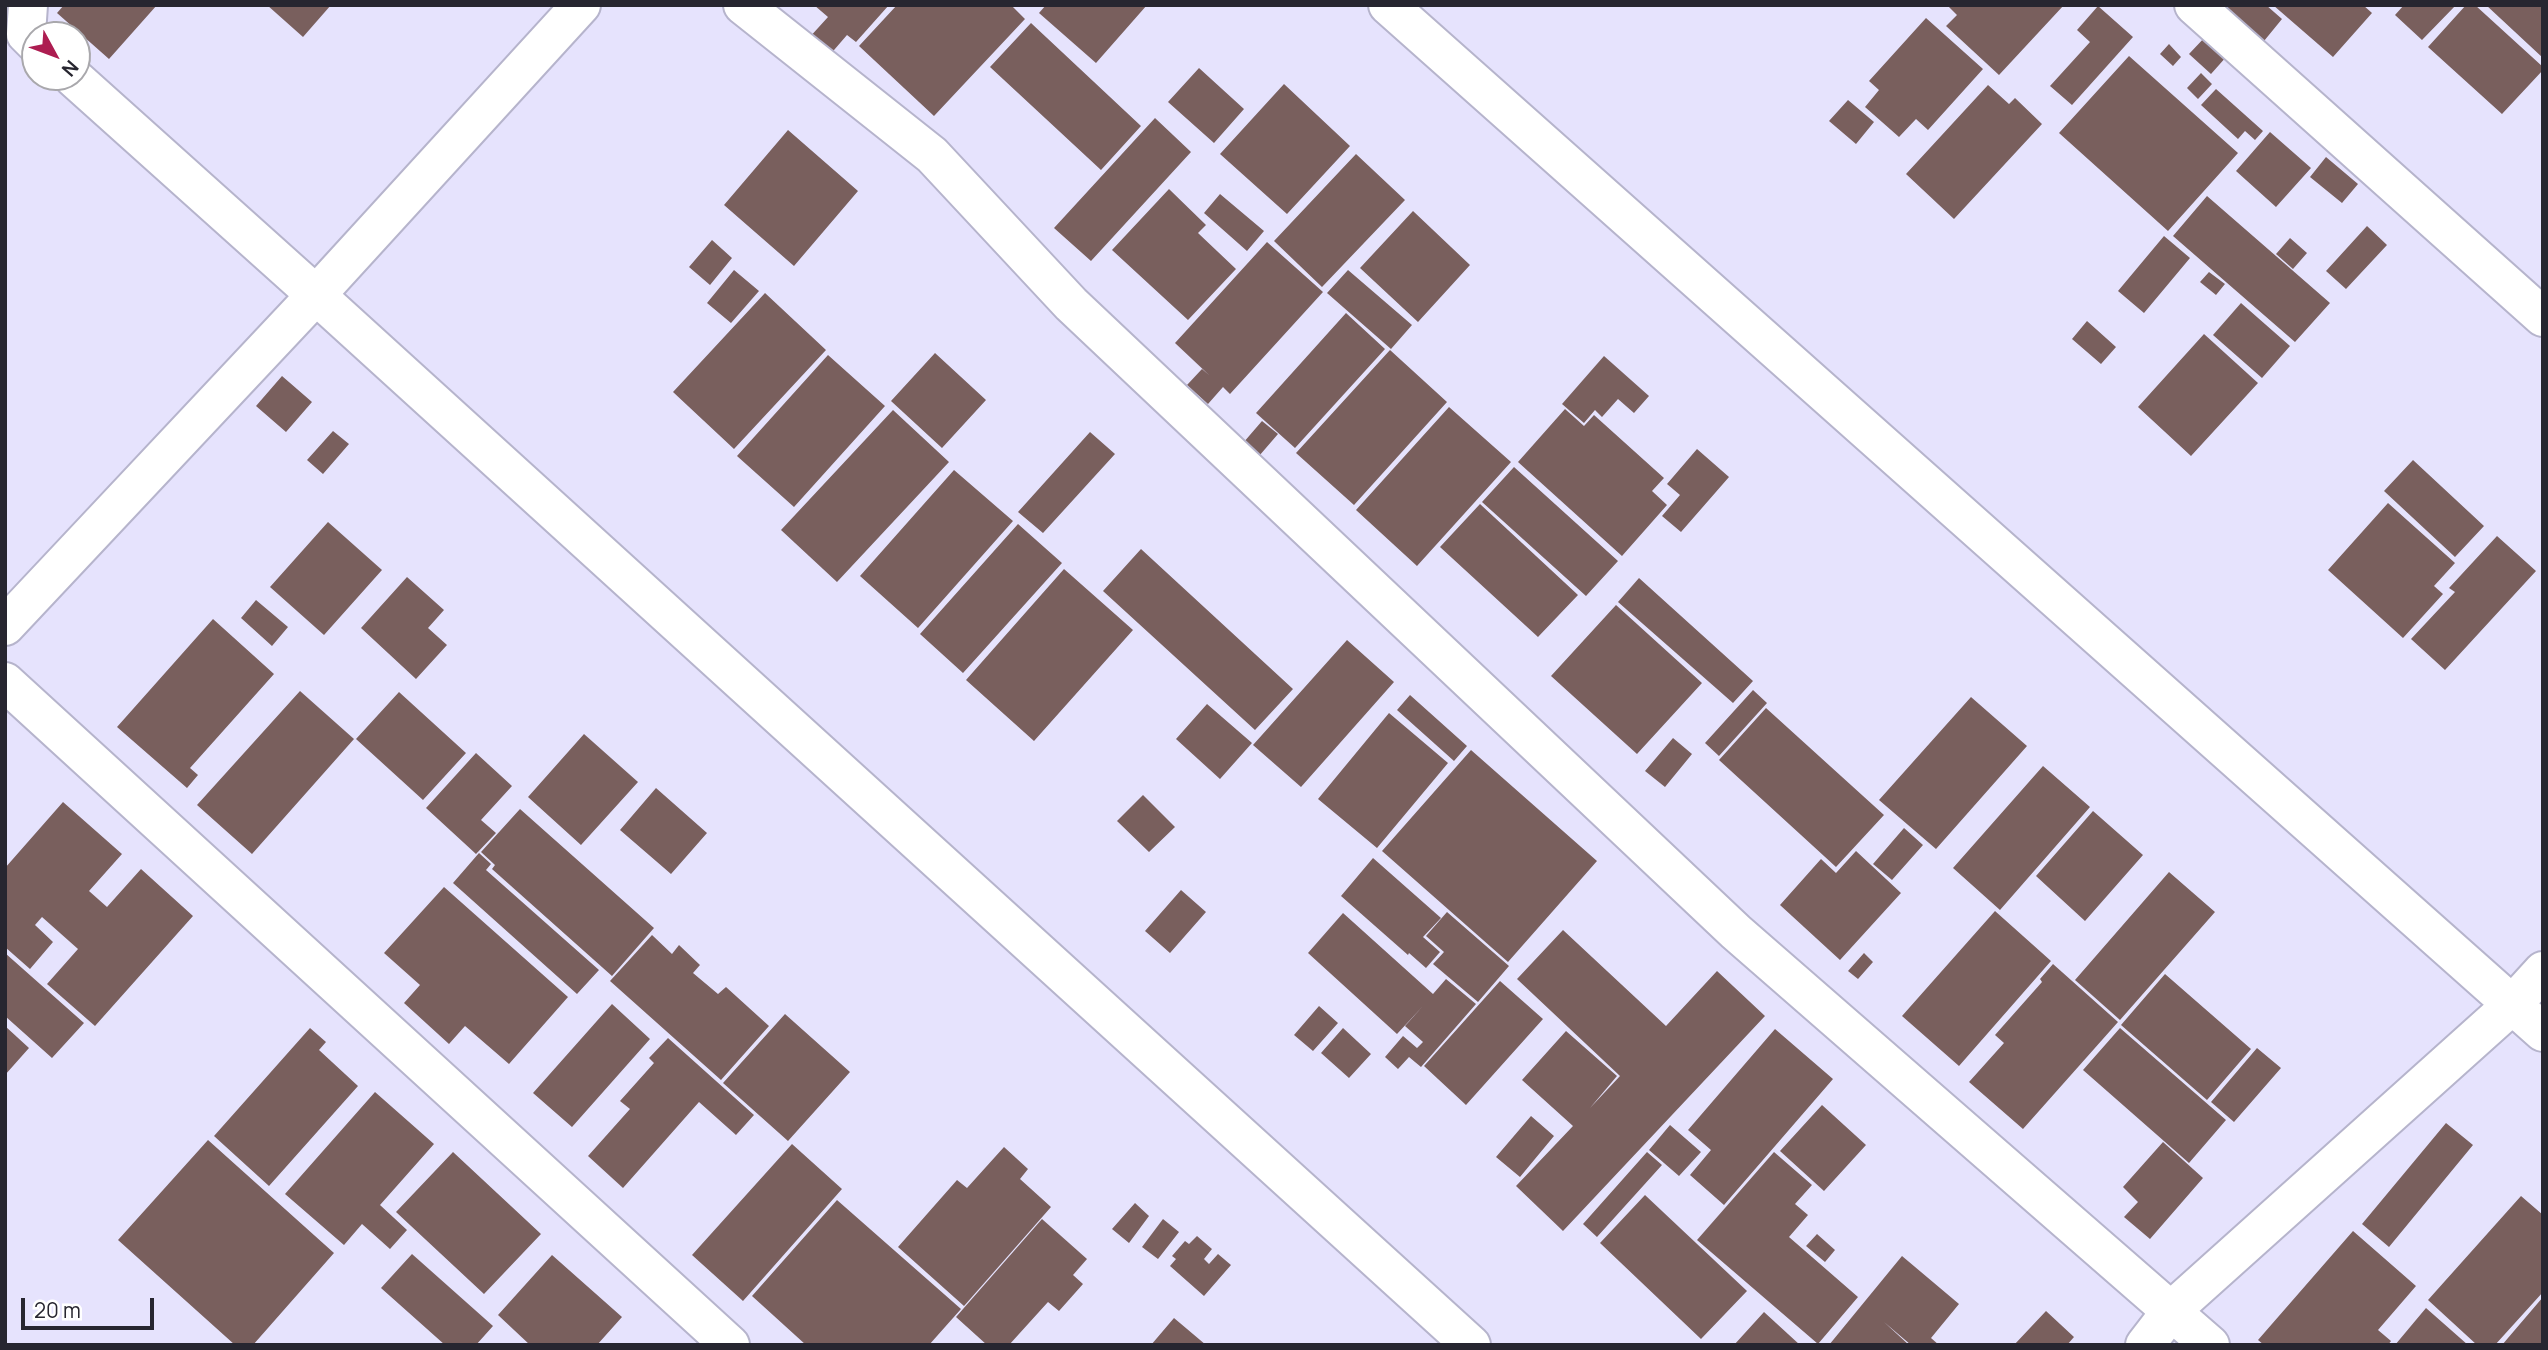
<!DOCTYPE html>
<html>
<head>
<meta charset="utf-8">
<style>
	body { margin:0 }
	#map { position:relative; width:2548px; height:1350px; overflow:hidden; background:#e6e3fd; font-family:Manrope,sans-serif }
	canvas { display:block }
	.frame { position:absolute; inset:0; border:7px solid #272630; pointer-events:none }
	.north { position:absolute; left:21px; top:21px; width:70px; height:70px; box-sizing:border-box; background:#fff; border:2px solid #a9a8ac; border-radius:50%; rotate:131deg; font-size:19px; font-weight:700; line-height:28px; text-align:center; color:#272630 }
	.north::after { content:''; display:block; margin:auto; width:24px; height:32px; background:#ad1d51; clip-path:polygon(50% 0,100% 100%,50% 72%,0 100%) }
	.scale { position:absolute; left:21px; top:1298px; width:133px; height:32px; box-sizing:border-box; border:4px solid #272630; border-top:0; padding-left:9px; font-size:21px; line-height:24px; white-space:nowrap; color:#272630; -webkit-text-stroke:5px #fff; paint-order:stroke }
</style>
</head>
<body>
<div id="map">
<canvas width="2548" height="1350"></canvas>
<div class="frame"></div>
<div class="north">N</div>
<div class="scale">20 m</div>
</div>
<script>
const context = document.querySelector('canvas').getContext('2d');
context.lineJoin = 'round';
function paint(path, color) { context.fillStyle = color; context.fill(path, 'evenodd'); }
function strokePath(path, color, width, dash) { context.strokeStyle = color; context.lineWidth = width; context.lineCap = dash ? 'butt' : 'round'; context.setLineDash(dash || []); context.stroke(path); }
paint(new Path2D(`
	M64,5H157L109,59L57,13Z
	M267,5H331L303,37Z
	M814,5H889L856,42L847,35L828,57L808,39L828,17Z
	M897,5H1011L1025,19L934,116L859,46Z
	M1046,5H1147L1096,63L1039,13Z
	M1947,5H2064L1999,75L1946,26L1957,15Z
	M2223,5H2266L2282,19L2264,41Z
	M2273,5H2363L2372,13L2333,57Z
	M2404,5H2456L2422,40L2395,15Z
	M2466,5H2475L2543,67V70L2502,114L2428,47Z
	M2486,5H2543V58Z
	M2098,6L2133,37L2072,105L2050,86L2090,42L2077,30Z
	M1926,18L1983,69L1928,130L1916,119L1899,137L1865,107L1879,90L1869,81Z
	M1031,23L1141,126L1101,170L990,67Z
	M2206,36L2227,56L2211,74L2189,54Z
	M2169,44L2181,57L2173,66L2160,54Z
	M2129,56L2238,153L2168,231L2059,133Z
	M1199,68L1244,109L1214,143L1168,102Z
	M2201,73L2212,84L2198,99L2187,88Z
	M1284,84L1350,146L1287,214L1220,154Z
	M1988,85L2009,104L2015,98L2042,124L1954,219L1906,174Z
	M2216,89L2263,131L2255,140L2245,131L2238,139L2201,105Z
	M1848,100L1874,122L1856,144L1829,121Z
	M1155,118L1191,152L1091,261L1054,228Z
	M788,130L858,191L794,266L724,205Z
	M2270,132L2311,168L2276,207L2236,171Z
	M1356,154L1405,200L1322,287L1274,241Z
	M2326,157L2358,184L2342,203L2310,177Z
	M1169,189L1206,225L1198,233L1236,269L1188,320L1112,250Z
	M1220,194L1264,231L1247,251L1204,213Z
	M2207,196L2330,303L2295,342L2173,236Z
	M1413,211L1470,265L1418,322L1360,268Z
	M2367,226L2387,245L2346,289L2326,271Z
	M2164,236L2190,258L2144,313L2118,291Z
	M2290,238L2307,253L2293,269L2276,254Z
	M712,240L732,258L710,285L689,267Z
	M1267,242L1323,292L1230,394L1223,387L1208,404L1187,385L1202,369L1209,375L1175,343Z
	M734,270L759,291L731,323L707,303Z
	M1348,270L1412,325L1391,349L1327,293Z
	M2209,272L2225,284L2216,295L2200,282Z
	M765,293L826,350L734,449L673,392Z
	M2241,303L2290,346L2262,378L2213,335Z
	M1346,313L1385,349L1295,448L1256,413Z
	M2087,321L2116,347L2101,364L2072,339Z
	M2204,334L2258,383L2191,456L2138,407Z
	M1390,350L1447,402L1354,505L1296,453Z
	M935,353L986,400L942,448L891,401Z
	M828,355L885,406L794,507L737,456Z
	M1604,356L1649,396L1634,413L1618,399L1602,417L1595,410L1584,423L1562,404Z
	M282,376L312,402L286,432L256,406Z
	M1449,407L1511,462L1417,566L1356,510Z
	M1565,409L1584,426L1594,415L1664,478L1652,491L1667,505L1622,556L1518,462Z
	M893,410L949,462L837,582L781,530Z
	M1262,421L1278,434L1253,463L1237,450Z
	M333,431L349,444L323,474L307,460Z
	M1090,432L1115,454L1043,533L1018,512Z
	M1697,449L1729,477L1681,532L1662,516L1680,495L1667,484Z
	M2413,460L2484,526L2455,557L2384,491Z
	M1514,467L1618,561L1586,596L1482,502Z
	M954,470L1013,521L918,628L860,576Z
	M2388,503L2455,563L2434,586L2443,594L2403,638L2328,570Z
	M1480,504L1578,595L1538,637L1440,547Z
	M328,522L382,570L324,635L270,587Z
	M1018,524L1062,563L963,673L920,634Z
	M2497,536L2536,571L2445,670L2411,639L2455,592L2449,588Z
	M1141,549L1293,689L1255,730L1103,591Z
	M1064,569L1133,630L1034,741L966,680Z
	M407,577L444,610L428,628L447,645L416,679L361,628Z
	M1639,578L1753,681L1733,703L1618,602Z
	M256,600L288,627L272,646L241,618Z
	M1616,605L1702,683L1637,754L1551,676Z
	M213,619L274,674L190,768L198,775L187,788L117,727Z
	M1347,640L1394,682L1301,787L1253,745Z
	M1753,690L1767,703L1719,756L1705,743Z
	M300,691L354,739L252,854L197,805Z
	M399,692L466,753L423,800L356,739Z
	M1410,695L1467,746L1454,761L1397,710Z
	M1971,697L2027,746L1936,849L1879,800Z
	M1207,704L1252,743L1220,779L1176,739Z
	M1766,708L1884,815L1836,867L1719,760Z
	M1389,713L1448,763L1377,848L1318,799Z
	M584,734L638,782L581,845L528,797Z
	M1673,738L1692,754L1665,787L1645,771Z
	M1471,750L1597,861L1508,962L1382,851Z
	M476,753L512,786L481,820L496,833L476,854L426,808Z
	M2043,766L2090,807L2000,910L1953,868Z
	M656,788L707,833L671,874L620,830Z
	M1143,795L1175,827L1149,852L1117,821Z
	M63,802L122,854L89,891L107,907L141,869L193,916L95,1026L47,984L78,949L42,917L35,925L53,942L30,969L5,947V868Z
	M520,809L654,928L612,976L492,869L495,865L481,852Z
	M2093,811L2143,855L2085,921L2036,876Z
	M1904,828L1923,845L1892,880L1873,864Z
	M1856,851L1901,893L1840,960L1780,905L1821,859L1836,873Z
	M479,853L491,864L486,870L599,970L577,994L453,883Z
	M1373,858L1441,918L1423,937L1440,952L1426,968L1409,953L1408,955L1341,896Z
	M2169,872L2215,912L2120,1020L2075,980Z
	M444,887L568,997L509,1064L465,1026L449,1044L404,1003L420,985L384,953Z
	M1181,890L1206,912L1170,953L1145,931Z
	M1995,911L2051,961L1959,1066L1902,1016Z
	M1447,912L1509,966L1478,1002L1433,964L1444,952L1426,936Z
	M1343,913L1433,994L1446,979L1476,1004L1421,1067L1409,1057L1398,1069L1385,1057L1403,1036L1417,1048L1423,1042L1405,1026L1423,1006L1397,1034L1308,953Z
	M1563,930L1666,1026L1717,971L1765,1016L1563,1231L1516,1186L1573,1126L1522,1080L1566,1031L1617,1076L1590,1108L1620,1076L1517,979Z
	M652,935L672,954L679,945L700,965L693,973L718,994L726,987L769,1026L721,1080L610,981Z
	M5,953L84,1023L52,1058L5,1016Z
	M1864,953L1873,962L1858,979L1848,971Z
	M2053,964L2118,1022L2023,1129L1969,1082L2004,1043L1995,1035L2042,982L2040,979Z
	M2165,974L2251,1049L2207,1100L2121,1025Z
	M1500,981L1543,1019L1466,1105L1424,1066Z
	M612,1004L650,1039L572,1127L533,1093Z
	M1319,1006L1338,1023L1313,1051L1294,1035Z
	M785,1014L850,1072L788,1141L723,1083Z
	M5,1026L29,1048L5,1075Z
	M310,1028L326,1042L319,1050L358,1086L269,1186L214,1136Z
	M1343,1028L1371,1054L1349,1078L1321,1053Z
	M2120,1028L2226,1120L2189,1163L2083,1070Z
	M1775,1029L1833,1079L1724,1205L1690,1175L1711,1150L1688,1130Z
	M668,1038L754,1115L736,1135L699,1102L623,1188L588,1156L630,1109L620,1101L654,1063L649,1058Z
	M2257,1048L2281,1068L2234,1122L2211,1102Z
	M375,1092L434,1144L380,1205L407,1230L390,1249L362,1224L344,1245L285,1194Z
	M1822,1105L1866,1145L1824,1191L1780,1151Z
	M1531,1116L1554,1136L1520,1177L1496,1157Z
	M2446,1123L2473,1145L2389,1247L2362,1224Z
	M1670,1125L1701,1152L1679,1176L1649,1150Z
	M208,1140L334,1253L253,1345H235L118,1240Z
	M2163,1142L2203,1178L2150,1239L2124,1217L2138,1202L2123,1187Z
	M792,1144L842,1189L743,1301L692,1255Z
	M1004,1147L1028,1169L1020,1179L1051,1207L964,1306L898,1247L957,1180L967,1188Z
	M453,1152L541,1234L484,1294L396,1212Z
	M1647,1152L1662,1165L1597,1237L1583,1224Z
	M1774,1152L1812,1185L1795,1204L1808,1215L1789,1237L1858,1297L1818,1344L1697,1240Z
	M1645,1195L1747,1291L1701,1339L1600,1243Z
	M2521,1196L2543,1215V1292L2495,1345H2477L2428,1300Z
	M837,1200L961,1309L929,1345H806L752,1296Z
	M1135,1203L1149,1216L1129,1243L1112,1229Z
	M1042,1219L1087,1259L1073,1275L1083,1284L1059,1311L1048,1302L1009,1345H987L956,1317Z
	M1163,1219L1179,1232L1158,1259L1142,1247Z
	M2353,1231L2416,1286L2378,1330L2391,1341L2388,1345H2264L2258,1340Z
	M1817,1234L1835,1250L1825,1262L1806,1246Z
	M1197,1236L1212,1249L1204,1259L1209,1264L1218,1254L1231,1265L1204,1296L1170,1266L1176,1259L1172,1256L1185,1241L1189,1244Z
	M412,1254L493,1326L476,1345H445L381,1288Z
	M552,1255L622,1317L597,1345H530L498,1315Z
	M1902,1256L1959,1304L1931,1338L1939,1345H1911L1884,1322L1909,1345H1829Z
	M2543,1297V1345H2502Z
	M2426,1308L2468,1345H2395Z
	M2046,1311L2074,1337L2067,1345H2014Z
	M1764,1312L1800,1345H1734Z
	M1174,1318L1206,1345H1151Z`), '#795f5d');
const street = new Path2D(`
	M28,5L26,34L35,43
	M743,5L932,155L1071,304L1736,932L2210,1345
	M1388,5L2543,1032
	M2194,5L2543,317
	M73,77L316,295
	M5,626L316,295L581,5
	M5,682L730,1345
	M2145,1345L2172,1310L2512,1005L2543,971`);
const secondary = new Path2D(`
	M316,295L1471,1345`);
strokePath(street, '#b6b4cc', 42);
strokePath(secondary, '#b6b4cc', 42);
strokePath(street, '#fff', 38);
strokePath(secondary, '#fff', 38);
</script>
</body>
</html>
